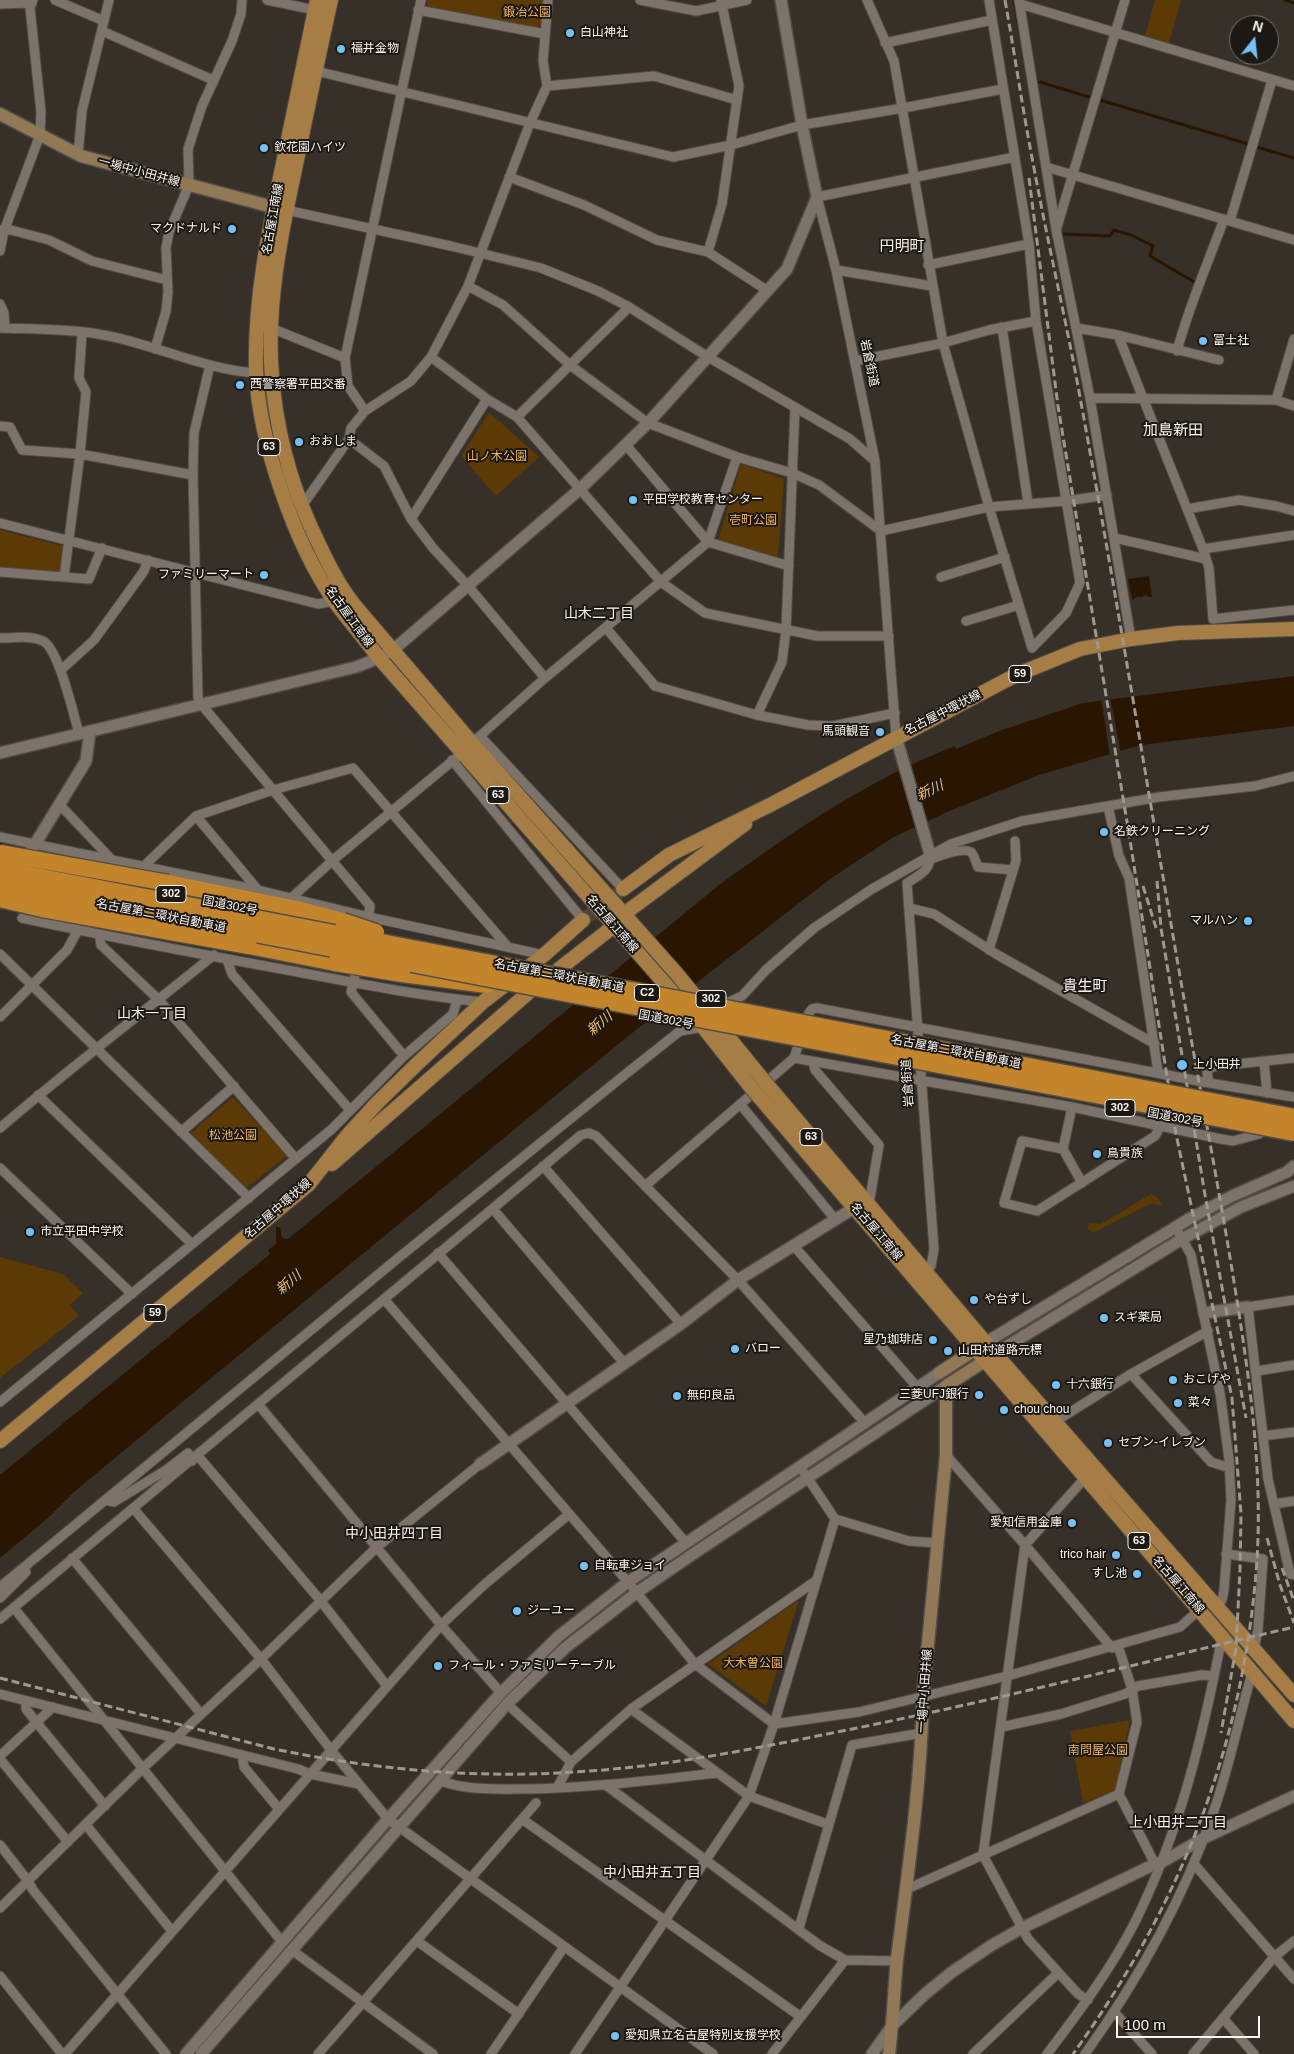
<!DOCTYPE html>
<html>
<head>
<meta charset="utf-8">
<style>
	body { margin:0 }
	#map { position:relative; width:1294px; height:2054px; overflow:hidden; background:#373028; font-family:Arial,sans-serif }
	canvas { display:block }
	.north { position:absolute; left:1229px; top:15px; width:50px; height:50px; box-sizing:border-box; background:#1c1915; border:1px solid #74716c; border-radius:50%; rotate:16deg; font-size:14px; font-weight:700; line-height:20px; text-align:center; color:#f9f4ef }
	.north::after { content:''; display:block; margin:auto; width:18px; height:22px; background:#73c1f6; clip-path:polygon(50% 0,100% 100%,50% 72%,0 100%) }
	.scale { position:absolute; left:1116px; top:2016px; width:144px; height:22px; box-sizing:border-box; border:2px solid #f9f4ef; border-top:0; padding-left:6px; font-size:15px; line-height:18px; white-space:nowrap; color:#f9f4ef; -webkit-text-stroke:4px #1c1915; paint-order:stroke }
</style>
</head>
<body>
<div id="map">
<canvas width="1294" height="2054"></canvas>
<div class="north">N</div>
<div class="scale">100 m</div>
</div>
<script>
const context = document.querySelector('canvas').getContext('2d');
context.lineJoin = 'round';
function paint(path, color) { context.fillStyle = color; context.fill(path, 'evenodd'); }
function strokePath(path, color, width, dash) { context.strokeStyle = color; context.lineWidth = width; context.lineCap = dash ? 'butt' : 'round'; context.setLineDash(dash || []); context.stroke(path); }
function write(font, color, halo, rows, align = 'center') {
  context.font = font + ' Arial,"Noto Sans JP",sans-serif'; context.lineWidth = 4; context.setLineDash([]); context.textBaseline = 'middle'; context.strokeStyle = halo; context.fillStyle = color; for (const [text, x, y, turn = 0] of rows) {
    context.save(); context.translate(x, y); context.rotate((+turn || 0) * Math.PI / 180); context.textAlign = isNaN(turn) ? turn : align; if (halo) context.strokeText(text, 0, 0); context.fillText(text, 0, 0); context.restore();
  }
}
paint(new Path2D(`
	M427,0H543L541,25L537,28L428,6Z
	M1155,0H1181L1169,43L1145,36Z
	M489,412L539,457L496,496L461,456Z
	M741,464L784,479L778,557L718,540Z
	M0,530L63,546L61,572L0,568Z
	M233,1097L287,1156L246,1188L191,1133Z
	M1151,1194L1157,1197L1163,1206L1151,1203L1097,1231L1092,1232L1087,1228L1090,1223L1101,1224Z
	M0,1257L63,1274L83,1293L70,1305L79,1316L0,1378Z
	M799,1600L766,1706L708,1664Z
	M1130,1720L1116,1790L1083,1803L1070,1731Z`), '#5b3a05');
paint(new Path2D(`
	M1149,576L1152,597H1148L1147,595L1139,598V596L1132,600L1128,579Z
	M1294,676V726L1141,745L1039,775L947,812L892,838L830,879L627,1037L204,1384L74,1492L48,1518L0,1558V1475L270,1254L268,1250L276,1244V1227H280L282,1238L288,1239L719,885C795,830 867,780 955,746L956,749L999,731L1083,703Z`), '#2a1600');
paint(new Path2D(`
	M1110,697L1121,753L1110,756L1101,698Z`), '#373028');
strokePath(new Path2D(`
	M1014,0L1020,34
	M1285,0L1294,3
	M1040,82L1089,97
	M1100,100L1248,144
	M1257,147L1294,158
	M1063,234L1110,236L1114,230L1131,235L1153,246L1150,256L1196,283`), '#2a1600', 3);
strokePath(new Path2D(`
	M583,920L623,889`), '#4a443c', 14, [14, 7]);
const minor = new Path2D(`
	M55,0L104,21
	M267,0L315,10
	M640,0L696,11L747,0
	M867,0L894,61L943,343L989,507L1032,648L1066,613L1080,583L1036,321L1029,244L989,0
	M1019,0L1056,229L1090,398L1131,639
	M0,4L31,3
	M1020,4L1294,86
	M418,10L545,34
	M102,31L213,80
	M885,43L992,20
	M316,71L673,157L731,145L802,125L903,108L1003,89
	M547,86L654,76L737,100
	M78,155L82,111L109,0
	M1046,167L1294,240
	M509,177L584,205L657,240L708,252L768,291
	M286,210L451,246L541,268L598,291L629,307L708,357L850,439L875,461
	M1230,221L1272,80
	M1057,227L1125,0
	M0,230H11L49,240L92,261L167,280
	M0,251L4,231L40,135L41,112L30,8L33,0
	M708,252L722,204L739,86L721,0
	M928,265L1029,244
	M836,270L932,286
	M468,286L503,305L570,365L648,423L737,457L792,473L819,485L881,531L989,507L1066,501L1107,495
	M0,304L4,313L5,328
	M1002,327L1028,503
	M0,328C30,329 62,329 92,333C148,341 200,369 256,373
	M271,328L345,358
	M1076,328L1118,335L1219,360
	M1118,335L1203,549L1209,568L1213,619L1294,610
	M155,349L166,311L168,292L166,248L169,232L189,185L188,149L202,106L232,41L241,14L242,0
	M1177,351C1189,306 1208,263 1224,219
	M431,357L487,399L517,417L661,582L705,613L817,636H889
	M855,361L943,343L989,330L1036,321
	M210,365L194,433L193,475L198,698L201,704L370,906L366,931
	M1090,398L1276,400L1294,406
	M1276,400L1294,339
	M365,411L348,386L345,358L421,0
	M517,417L629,307
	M0,426L10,427L22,450L80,454L193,475
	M626,445L708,542L789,566
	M302,506L349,439
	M1187,509L1239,500L1276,506L1294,511
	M411,519L487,399
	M0,523L318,604L334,601
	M1115,538L1206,559
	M1203,549L1294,535
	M0,572L89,579L102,548
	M64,577L80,454L86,392L79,378L82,333
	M941,577L1005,557
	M966,621L1019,605
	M606,628L655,686L757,715L808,725L833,726L895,713
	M0,638C14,638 30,635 43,641C59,649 74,716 79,734
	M61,670L94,640L144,571L148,560
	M545,678L468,586L433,548L411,519L384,466L349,439L351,428L365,411L411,381L431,357L468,286L530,123L547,86L543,61L548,0
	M757,715L782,662L786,630L795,408
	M480,736L623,889
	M896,737L875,461L836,270L817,197L1015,157
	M472,743L545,678L708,542L737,457
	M452,760L583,920
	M60,805L113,861
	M1108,806L1119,856L1129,878L1158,1072
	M196,816L258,890
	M0,837L258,890L369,917L544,955
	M931,859C939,856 963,847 971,852C974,854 976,863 978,867L1013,870
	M143,867L196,816L273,790L353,768L508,947
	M288,901L333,860L462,753
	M909,908L934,914L996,954L1155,1044
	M22,918C110,937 199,954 287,970C352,982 417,996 483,1002
	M99,934L101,945L159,1000L296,1159
	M989,950L1016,861L1015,841
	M0,954L249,1198
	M227,960L232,974L350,1110
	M358,963L351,992L404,1056
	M729,1002L742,996L766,970L814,928L872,889L951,844L1022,821L1159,797L1255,786L1294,776
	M0,1017L67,950L78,930
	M919,1047L907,883C920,875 931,870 930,854
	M794,1058L1072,1107L1221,1139L1233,1141L1259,1134
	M920,1060L934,1249L931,1266L927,1271
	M1264,1061L1267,1093
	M813,1062L815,1070L879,1145L869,1204
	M1209,1083L1207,1072L1210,1068L1217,1066L1294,1058
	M38,1095L191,1243
	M740,1104L835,1219
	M0,1128C70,1068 142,1013 214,955
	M181,1132L234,1086
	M1063,1149L1072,1107
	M543,1166L681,1324
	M0,1168L132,1294
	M1082,1183L1063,1149L1022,1141L1004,1203L1037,1211L1155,1136L1161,1125
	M645,1186L794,1058L809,1013L812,1009L817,1008L1209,1083L1294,1097
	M493,1209L624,1363
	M1176,1228L1191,1255L1220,1393L1229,1459L1231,1500L1224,1590L1222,1600L1217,1607
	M793,1245L918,1388
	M438,1253L686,1543
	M384,1299L628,1582L695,1664L774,1724L859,1712L1007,1676L1180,1627L1199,1610
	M1294,1300L1248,1307L1268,1479L1290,1574L1294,1575
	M1257,1371L1294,1365
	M1131,1374L1211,1462L1230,1468
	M0,1402L332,1129L404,1056L453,1014L457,1000
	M258,1404L441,1625L501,1693
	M1056,1421L1131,1374L1208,1331
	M1263,1436L1294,1432
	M946,1455L1025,1545L1112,1648
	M198,1456L320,1600L387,1686
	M801,1468L835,1519L909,1541L937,1543
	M1085,1478L1025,1545L983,1855L1028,1939L1078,1994L1088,2000
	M105,1500L114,1502L166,1470L188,1453L192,1461
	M1274,1504L1294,1501
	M133,1508L261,1659L331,1750L388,1819L713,2054
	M1226,1554L1263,1559L1258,1630L1254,1649
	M72,1558L201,1714
	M0,1587L397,1259L627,1073L680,1031L703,1027
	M0,1598L26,1572
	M14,1608L282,1942
	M0,1619L581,1135L589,1133L596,1136L738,1280L865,1423
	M1118,1646L1132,1689L1137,1722L1119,1794L1155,1864
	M0,1694L298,1769L310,1774L359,1784
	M26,1701V1709L37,1723L105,1806
	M507,1704L571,1762
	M631,1709L749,1796L827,1824
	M1001,1727L1061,1714L1125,1694L1138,1686L1202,1675L1214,1676
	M242,1755L244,1767L279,1809
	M0,1756L53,1707
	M0,1759L68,1842
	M441,1781C468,1791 499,1789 527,1789C591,1788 654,1780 717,1773
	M607,1786L819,1945L845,1960
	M557,1788L571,1762L631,1709L817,1580
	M522,1819L801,2017
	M86,1825L172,1931
	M0,1845L28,1881L33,1890L166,2054
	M1194,1864L1294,1979
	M907,1889L1119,1794
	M0,1908L142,1769L261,1659L377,1547L480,1464
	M799,1928L852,1745L922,1733
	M417,1941L519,2014
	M293,1951L433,2054
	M0,1976L62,2054
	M1115,2013L1152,2054
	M1223,2018L1254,2054
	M65,2054L441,1625L485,1584L568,1515
	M318,2054L536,1803
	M491,2054L564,1947
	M575,2054L749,1796L774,1724L835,1519
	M772,2054L845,1960L897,1961
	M973,2054L1058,1973
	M1047,2054C1079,2012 1111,1969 1135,1922C1180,1832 1203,1735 1222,1637
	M1085,2054C1138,1980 1182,1902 1212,1816C1229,1770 1238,1721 1252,1673
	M1193,2054L1274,1957L1294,1941`);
const tertiary = new Path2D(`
	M896,737L930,854
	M0,753L356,667L379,658L393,650L580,489L648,423L787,269L817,197L802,125L781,0
	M24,862L86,761L90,731
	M1204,1313L1248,1307
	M980,1346L1189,1219L1232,1196L1287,1172L1294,1166
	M996,1353L1182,1239L1241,1207L1294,1186
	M480,1464L681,1324L738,1280L854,1208
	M186,2054L388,1819L501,1693L559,1636L628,1582L939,1373
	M201,2054L507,1704L565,1648L636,1593L696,1552L946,1386
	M872,2054L892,2026L925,1994L952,1972L992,1945L1022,1928L1155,1864L1162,1862L1204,1838L1294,1796`);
const secondary = new Path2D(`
	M0,114L81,156L284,210
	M939,1373L976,1349
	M889,2054C893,2022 894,1990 897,1959C908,1872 921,1784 923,1696L946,1455V1386L994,1355`);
const primary = new Path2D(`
	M317,0C306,53 295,106 284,159C269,229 254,300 256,372C259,441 295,545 335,602C349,621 365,639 379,658L703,1027L749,1085
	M331,0C318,58 306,116 294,174C280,239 266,309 272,376C276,427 289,478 310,525C323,553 336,583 356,607L472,743L677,974L760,1076
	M623,889L669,855L772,804L1016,675L1080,649L1131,639L1178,633L1294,629
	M624,914L745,824
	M559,969L614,926
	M770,1088L985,1342L1294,1695
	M760,1098L1294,1721
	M332,1164L528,993
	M0,1441L309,1184L346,1137L377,1103L418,1063L483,1002L544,955L583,920`);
const trunk = new Path2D(`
	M58,871L156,891`);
const motorway = new Path2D(`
	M168,883L297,909L343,921
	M249,946L335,963
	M402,974L487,985`);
strokePath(minor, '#534d46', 11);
strokePath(tertiary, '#534d46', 14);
strokePath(secondary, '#534d46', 15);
strokePath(primary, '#534d46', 16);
strokePath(trunk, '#534d46', 18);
strokePath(motorway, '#534d46', 19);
strokePath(minor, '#7c746b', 9);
strokePath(tertiary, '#7c746b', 11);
strokePath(secondary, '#917958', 12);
strokePath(primary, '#a67e45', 14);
strokePath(trunk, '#b48238', 15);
strokePath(motorway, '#c2852c', 16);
strokePath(new Path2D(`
	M1005,0C1015,56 1023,112 1034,168C1048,244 1066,320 1080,397C1114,582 1144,767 1176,953C1195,1064 1217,1176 1235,1288C1250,1383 1264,1477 1256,1573C1241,1753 1178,1908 1073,2054
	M1029,178L1058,406L1130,840L1176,1134L1232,1398L1241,1514L1240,1570L1236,1648L1221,1733
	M1157,881L1161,928L1205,1195L1246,1418
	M1143,886L1157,931
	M1267,1538L1280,1585L1294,1623
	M1282,1568L1294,1601
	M0,1678L274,1749C371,1769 474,1779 574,1772C665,1767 753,1749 842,1731C994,1701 1143,1662 1294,1627`), '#9e9891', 3, [8, 4]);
const primaryBridge = new Path2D(`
	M760,1076L770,1088
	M749,1085L760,1098`);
const motorwayBridge = new Path2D(`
	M0,853L168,883
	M0,869L1294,1117
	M0,885L1294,1133
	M0,899L42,909L249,946
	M343,921L376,932
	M335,963L402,974`);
strokePath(primaryBridge, '#534d46', 16, []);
strokePath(motorwayBridge, '#534d46', 19, []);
strokePath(primaryBridge, '#a67e45', 14);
strokePath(motorwayBridge, '#c2852c', 16);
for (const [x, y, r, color] of [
	[570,33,5,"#73c1f6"],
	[341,49,5,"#73c1f6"],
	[264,148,5,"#73c1f6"],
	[232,229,5,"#73c1f6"],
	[1203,341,5,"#73c1f6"],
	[240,385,5,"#73c1f6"],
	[299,442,5,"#73c1f6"],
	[633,500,5,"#73c1f6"],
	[264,575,5,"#73c1f6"],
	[880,732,5,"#73c1f6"],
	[1104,832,5,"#73c1f6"],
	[1248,921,5,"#73c1f6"],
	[1182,1065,6,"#73c1f6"],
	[1097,1154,5,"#73c1f6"],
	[30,1232,5,"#73c1f6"],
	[974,1300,5,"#73c1f6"],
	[1104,1318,5,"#73c1f6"],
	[933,1340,5,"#73c1f6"],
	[735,1349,5,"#73c1f6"],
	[948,1351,5,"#73c1f6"],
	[1173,1380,5,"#73c1f6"],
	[1056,1385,5,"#73c1f6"],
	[979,1395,5,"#73c1f6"],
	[677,1396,5,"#73c1f6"],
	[1178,1403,5,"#73c1f6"],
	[1004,1410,5,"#73c1f6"],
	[1108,1443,5,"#73c1f6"],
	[1072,1523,5,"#73c1f6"],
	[1116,1555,5,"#73c1f6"],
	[584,1566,5,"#73c1f6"],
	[1137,1574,5,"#73c1f6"],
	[517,1611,5,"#73c1f6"],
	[438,1666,5,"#73c1f6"],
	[615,2036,5,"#73c1f6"]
]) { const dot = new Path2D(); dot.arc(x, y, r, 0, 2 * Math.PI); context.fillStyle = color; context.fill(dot); strokePath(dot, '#1c1915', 2); }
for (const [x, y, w] of [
	[269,447,22],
	[1020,674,22],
	[498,795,22],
	[171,894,30],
	[647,993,25],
	[711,999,30],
	[1120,1108,30],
	[811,1137,22],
	[155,1313,22],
	[1139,1541,22]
]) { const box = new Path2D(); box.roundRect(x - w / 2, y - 8.5, w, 17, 4); context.fillStyle = '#1c1915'; context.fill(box); strokePath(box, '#f9f4ef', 1); }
write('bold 11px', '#f9f4ef', null, [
	["63",269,447],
	["59",1020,674],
	["63",498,795],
	["302",171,894],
	["C2",647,993],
	["302",711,999],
	["302",1120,1108],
	["63",811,1137],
	["59",155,1313],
	["63",1139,1541]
]);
write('12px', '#eeb262', '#1c1915', [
	["鍛冶公園",527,13],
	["山ノ木公園",497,457],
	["壱町公園",753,521],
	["松池公園",233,1136],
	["大木曽公園",753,1664],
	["南問屋公園",1098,1751]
]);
write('12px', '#f9f4ef', '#1c1915', [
	["白山神社",580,33],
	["福井金物",351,49],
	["欽花園ハイツ",274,148],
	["マクドナルド",222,229,"right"],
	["富士社",1213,341],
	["西警察署平田交番",250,385],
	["おおしま",309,442],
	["平田学校教育センター",643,500],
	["ファミリーマート",254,575,"right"],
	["馬頭観音",870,732,"right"],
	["名鉄クリーニング",1114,832],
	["マルハン",1238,921,"right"],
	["上小田井",1193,1065],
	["鳥貴族",1107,1154],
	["市立平田中学校",40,1232],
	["や台ずし",984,1300],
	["スギ薬局",1114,1318],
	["星乃珈琲店",923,1340,"right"],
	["バロー",745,1349],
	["山田村道路元標",958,1351],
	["おこげや",1183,1380],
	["十六銀行",1066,1385],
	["三菱UFJ銀行",969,1395,"right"],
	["無印良品",687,1396],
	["菜々",1188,1403],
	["chou chou",1014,1410],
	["セブン-イレブン",1118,1443],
	["愛知信用金庫",1062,1523,"right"],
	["trico hair",1106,1555,"right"],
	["自転車ジョイ",594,1566],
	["すし池",1127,1574,"right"],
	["ジーユー",527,1611],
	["フィール・ファミリーテーブル",448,1666],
	["愛知県立名古屋特別支援学校",625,2036]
], 'left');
write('12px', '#f9f4ef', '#1c1915', [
	["一場中小田井線",139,172,15],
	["名古屋江南線",273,219,-80],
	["岩倉街道",869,363,78],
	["名古屋江南線",349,617,54],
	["名古屋中環状線",943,713,-27],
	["国道302号",230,906,11],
	["名古屋第二環状自動車道",161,916,11],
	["名古屋江南線",612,924,49],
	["名古屋第二環状自動車道",559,976,11],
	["国道302号",666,1020,11],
	["名古屋第二環状自動車道",956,1052,11],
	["岩倉街道",908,1083,-94],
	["国道302号",1175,1118,11],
	["名古屋中環状線",278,1209,-41],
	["名古屋江南線",876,1232,49],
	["名古屋江南線",1178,1585,49],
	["一場中小田井線",925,1691,-86]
]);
write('14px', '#f9f4ef', '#1c1915', [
	["山木二丁目",599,614],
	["山木一丁目",152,1014],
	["中小田井四丁目",394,1534],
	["上小田井二丁目",1178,1823],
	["中小田井五丁目",652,1873]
]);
write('italic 14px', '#f6b969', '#1c1915', [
	["新川",930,791,-25],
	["新川",600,1024,-40],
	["新川",289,1283,-40]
]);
write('15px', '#f9f4ef', '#1c1915', [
	["円明町",902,247],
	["加島新田",1173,431],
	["貴生町",1085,987]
]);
</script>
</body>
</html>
